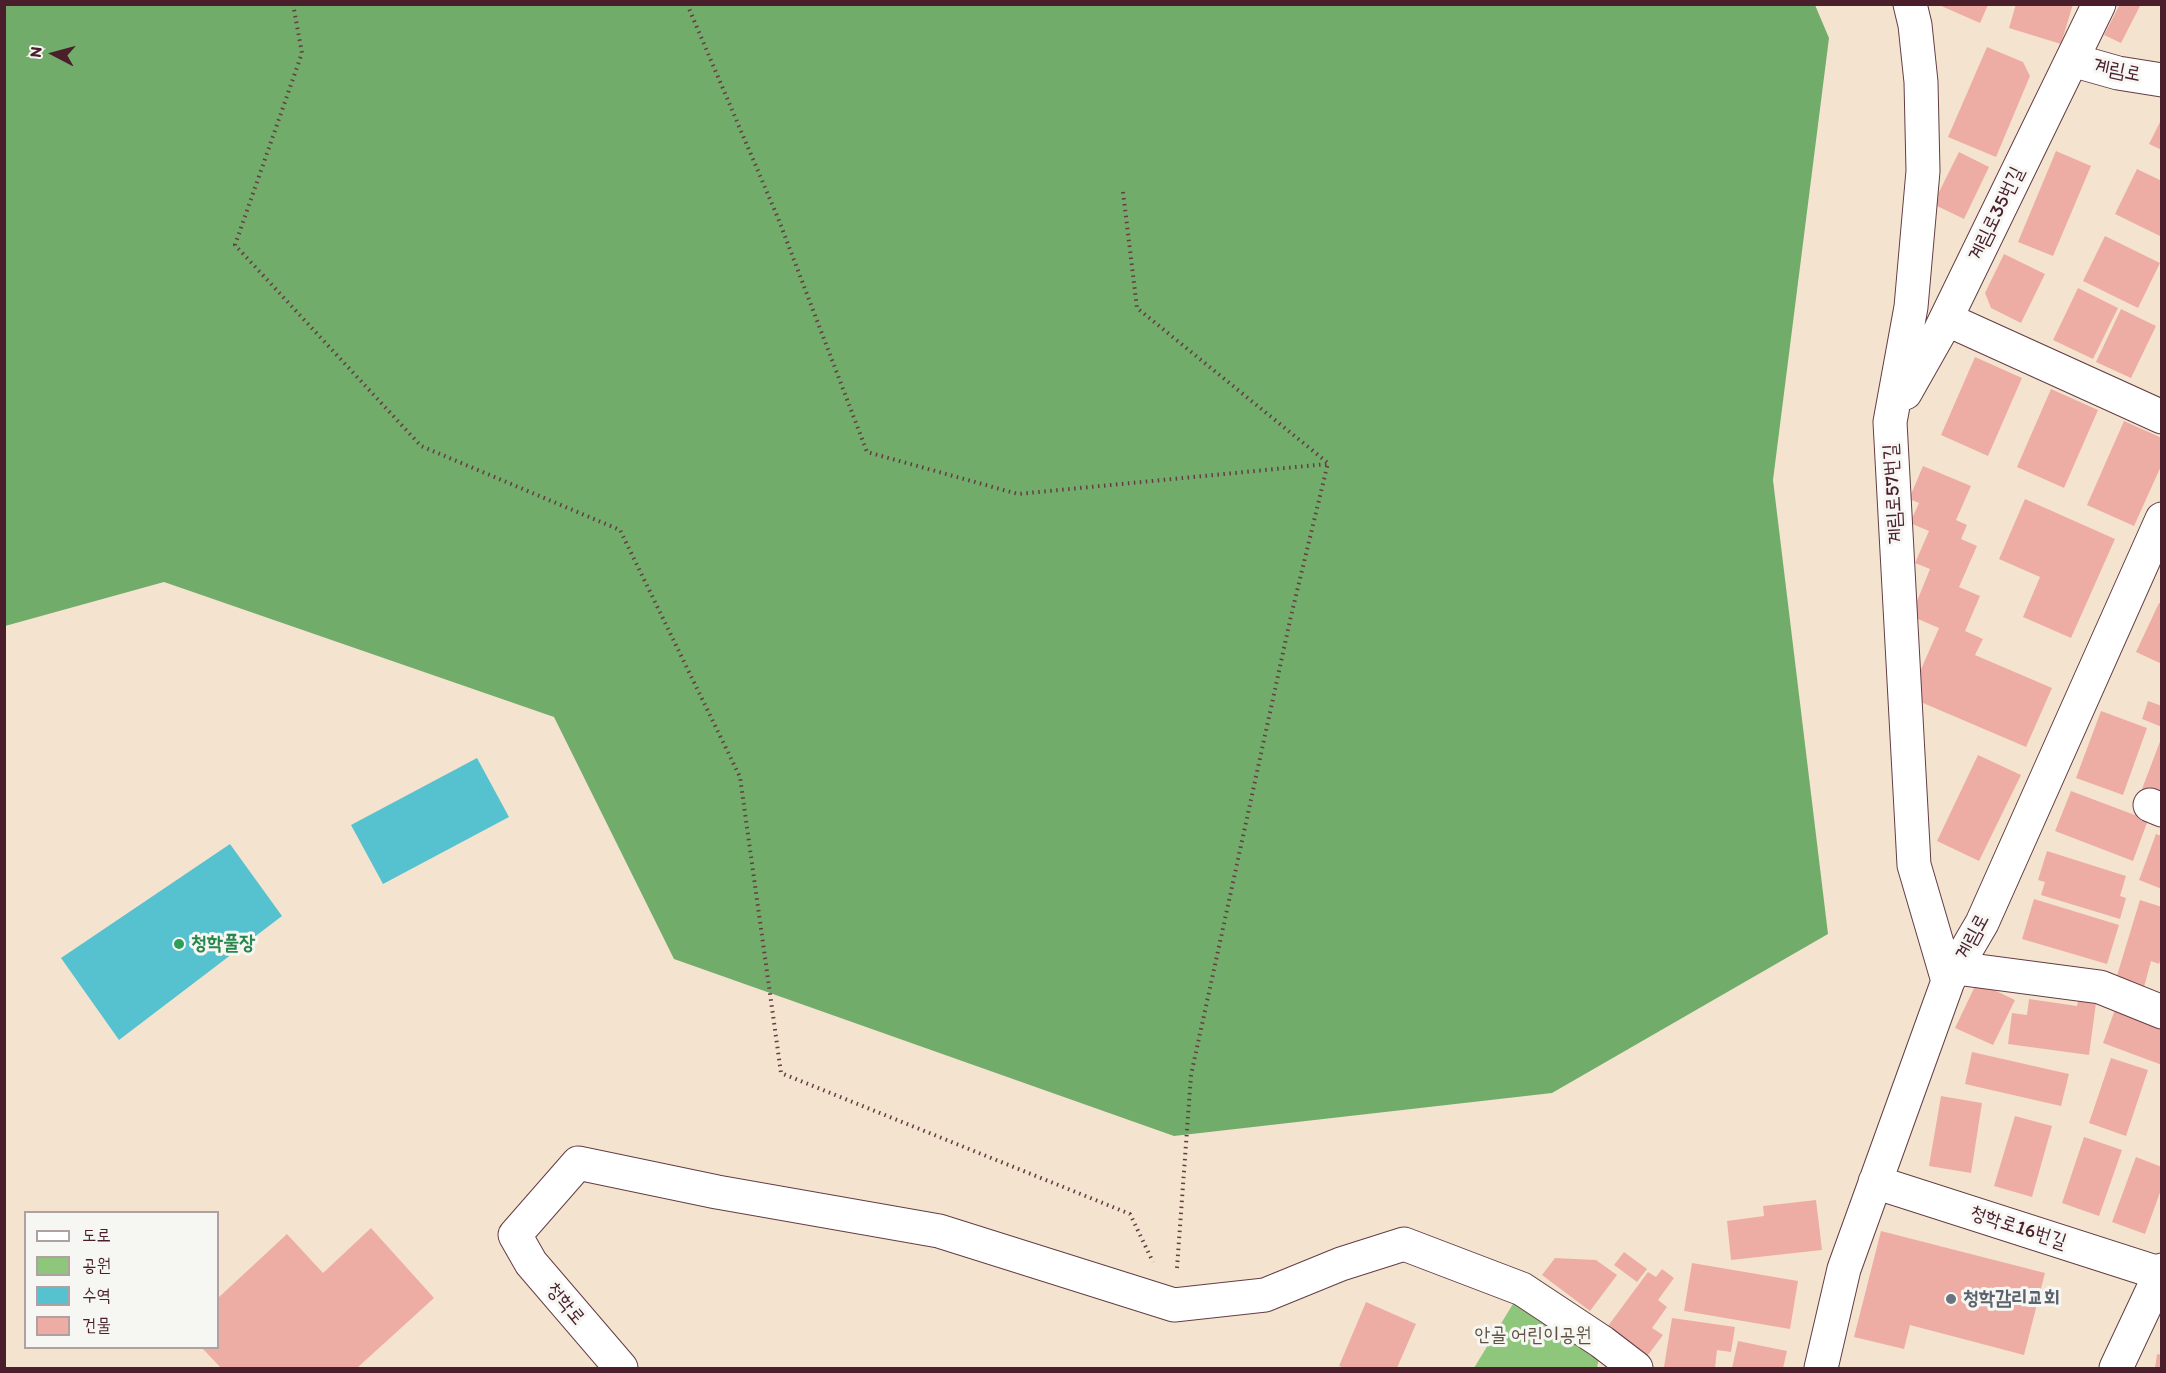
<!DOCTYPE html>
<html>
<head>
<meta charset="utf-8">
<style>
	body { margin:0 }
	#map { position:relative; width:2166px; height:1373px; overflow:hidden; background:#f4e4cf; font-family:Itim,"Poor Story",sans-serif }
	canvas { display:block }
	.frame { position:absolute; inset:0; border:6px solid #4a1f2b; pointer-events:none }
	.legend { position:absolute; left:24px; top:1211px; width:195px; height:138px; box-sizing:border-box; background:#f6f6f2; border:2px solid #b1a0a2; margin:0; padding:8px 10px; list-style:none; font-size:18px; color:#4a1f2b }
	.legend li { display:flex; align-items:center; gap:12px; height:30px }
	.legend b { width:30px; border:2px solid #b1a0a2 }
	.north { position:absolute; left:24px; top:24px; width:60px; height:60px; -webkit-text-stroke:4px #f6f6f2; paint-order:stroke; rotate:276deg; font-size:16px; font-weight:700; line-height:24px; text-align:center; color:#4a1f2b }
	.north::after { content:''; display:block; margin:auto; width:21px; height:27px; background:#4a1f2b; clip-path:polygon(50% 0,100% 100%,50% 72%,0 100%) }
</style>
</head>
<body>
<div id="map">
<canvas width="2166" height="1373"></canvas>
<div class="frame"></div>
<ul class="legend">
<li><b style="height:8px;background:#fff"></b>도로</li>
<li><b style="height:16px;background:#8ec77b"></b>공원</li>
<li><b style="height:16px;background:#56c2d0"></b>수역</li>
<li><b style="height:16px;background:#eeada4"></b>건물</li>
</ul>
<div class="north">N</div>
</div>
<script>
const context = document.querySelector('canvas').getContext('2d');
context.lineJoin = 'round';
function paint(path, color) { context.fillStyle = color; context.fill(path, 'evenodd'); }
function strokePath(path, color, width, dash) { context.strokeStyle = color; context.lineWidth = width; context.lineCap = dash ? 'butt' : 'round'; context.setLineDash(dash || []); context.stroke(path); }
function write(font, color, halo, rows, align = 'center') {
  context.font = font + ' Itim,"Poor Story",sans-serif'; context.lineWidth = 6; context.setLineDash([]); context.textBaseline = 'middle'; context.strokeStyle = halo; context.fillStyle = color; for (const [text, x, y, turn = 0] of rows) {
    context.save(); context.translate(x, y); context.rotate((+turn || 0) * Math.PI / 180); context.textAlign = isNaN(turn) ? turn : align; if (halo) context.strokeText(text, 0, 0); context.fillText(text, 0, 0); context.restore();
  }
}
paint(new Path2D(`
	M1522,1289L1602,1342L1597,1368H1474Z`), '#8ec77b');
paint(new Path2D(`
	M1815,5L1829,38L1773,480L1828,934L1552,1093L1174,1136L674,959L554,717L164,582L5,626V5Z`), '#72ac6b');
paint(new Path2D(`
	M477,758L509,817L383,884L351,825Z
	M230,844L282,916L119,1040L61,958Z`), '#56c2d0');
paint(new Path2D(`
	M2016,4H2073L2061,44L2009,28Z
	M2120,4H2141L2121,43L2104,35Z
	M1939,5H1988L1980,23Z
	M1987,47L2023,62L2030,76L1996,157L1948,137Z
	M2162,118V150L2149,144Z
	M2056,151L2091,166L2053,256L2018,242Z
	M1959,152L1989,167L1964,219L1933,204Z
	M2137,169L2162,181V237L2115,214Z
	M2105,236L2160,263L2138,308L2083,281Z
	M2004,254L2045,274L2021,323L1991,308L1985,293Z
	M2078,288L2118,308L2093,359L2053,340Z
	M2121,309L2156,326L2131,378L2096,362Z
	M1975,357L2022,378L1988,456L1941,435Z
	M2051,389L2098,410L2064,488L2017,467Z
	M2124,421L2162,438V464L2134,526L2087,505Z
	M1923,466L1971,486L1956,520L1967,525L1961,539L1977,546L1959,587L1980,596L1965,631L1983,639L1975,655L2052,688L2026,747L1909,697L1939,628L1911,616L1930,569L1915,563L1929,531L1910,523L1919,503L1909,499Z
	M2025,499L2115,539L2071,638L2023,617L2040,577L1999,559Z
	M2159,603L2162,604V664L2136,652Z
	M2148,701L2162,706V727L2142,719Z
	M2101,711L2147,728L2123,795L2076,778Z
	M2161,739H2162V797L2142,789Z
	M1978,755L2021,775L1979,861L1937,841Z
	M2071,791L2148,820L2133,861L2055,831Z
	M2156,834L2162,836V889L2139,880Z
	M2047,851L2126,876L2120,896L2126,898L2120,919L2041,895L2045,882L2038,880Z
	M2034,899L2119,925L2107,964L2022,939Z
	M2140,900L2162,907V955L2159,964L2151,961L2143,991L2115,982Z
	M1977,982L2015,1000L1993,1045L1955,1028Z
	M2029,999L2077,1006L2078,1001L2096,1003L2089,1055L2008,1044L2012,1013L2027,1015Z
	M2117,1004L2162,1021V1065L2103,1043Z
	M1972,1052L2069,1074L2061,1106L1965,1084Z
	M2111,1058L2148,1070L2126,1136L2089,1123Z
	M1941,1096L1982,1103L1971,1173L1929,1166Z
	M2015,1116L2052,1126L2032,1197L1994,1186Z
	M2084,1137L2122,1150L2099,1216L2062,1203Z
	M2136,1157L2162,1167V1187L2145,1234L2112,1222Z
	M1816,1200L1822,1250L1731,1260L1727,1221L1764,1216L1763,1206Z
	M371,1228L434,1298L357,1368H221L202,1348H218V1298L287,1234L323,1273Z
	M1881,1231L2045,1273L2024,1355L1910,1325L1904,1349L1854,1337Z
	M1624,1252L1647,1269L1637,1282L1614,1265Z
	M1555,1258L1596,1260L1617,1275L1590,1311L1542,1275Z
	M1692,1263L1798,1281L1790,1329L1684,1311Z
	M1662,1269L1674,1278L1658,1300L1667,1307L1652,1328L1663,1335L1645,1359L1605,1330L1648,1272L1656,1277Z
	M1366,1302L1416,1324L1397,1368H1346L1339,1366Z
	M1672,1318L1735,1327L1731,1352L1717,1350L1715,1368L1664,1367Z
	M1738,1341L1787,1351L1783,1368H1732Z
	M2157,1354L2162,1355V1368H2155Z`), '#eeada4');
const minor = new Path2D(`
	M1910,4L1915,25L1921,82L1923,171L1911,307L1890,422L1914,865L1948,981
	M2072,60L2118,73L2162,80
	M1946,319L2162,417
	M1905,393L1939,333L2099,4
	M2150,805L2162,810
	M1956,968L2100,987L2162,1012
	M1875,1182L2162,1274
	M621,1368L531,1263L515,1235L578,1163L717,1192L939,1231L1174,1305L1265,1295L1341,1264L1404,1244L1522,1289L1602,1342L1636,1368
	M1821,1368L1844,1269L1948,981L1982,923L2162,519
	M2116,1368L2162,1270`);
strokePath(minor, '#643d44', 35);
strokePath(new Path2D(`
	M293,4L302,53L235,245L421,446L620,530L740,777L781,1073L1130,1214L1153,1262
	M687,4L778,218L867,452L1018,494L1327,464
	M1123,192L1137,308L1328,463L1291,616L1191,1075L1177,1268`), '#643d44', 4, [1.5, 4.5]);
strokePath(minor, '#fff', 33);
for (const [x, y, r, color] of [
	[179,944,6,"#2e9e5b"],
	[1951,1299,6,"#6b7280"]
]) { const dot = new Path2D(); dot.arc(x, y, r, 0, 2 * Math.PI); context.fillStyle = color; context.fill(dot); strokePath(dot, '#f6f6f2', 2); }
write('20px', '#4a1f2b', '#f6f6f2', [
	["계림로",2117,71,12],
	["계림로35번길",1997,214,-64],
	["계림로57번길",1894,494,-93],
	["계림로",1973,937,-62],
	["청학로16번길",2018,1228,18],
	["청학로",565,1304,50]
]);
write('bold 20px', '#27864d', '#f6f6f2', [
	["청학풀장",191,944]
], 'left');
write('bold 20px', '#5b616d', '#f6f6f2', [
	["청학감리교회",1963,1299]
], 'left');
write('20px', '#5e5143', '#f6f6f2', [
	["안골 어린이공원",1533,1336]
]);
</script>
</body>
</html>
